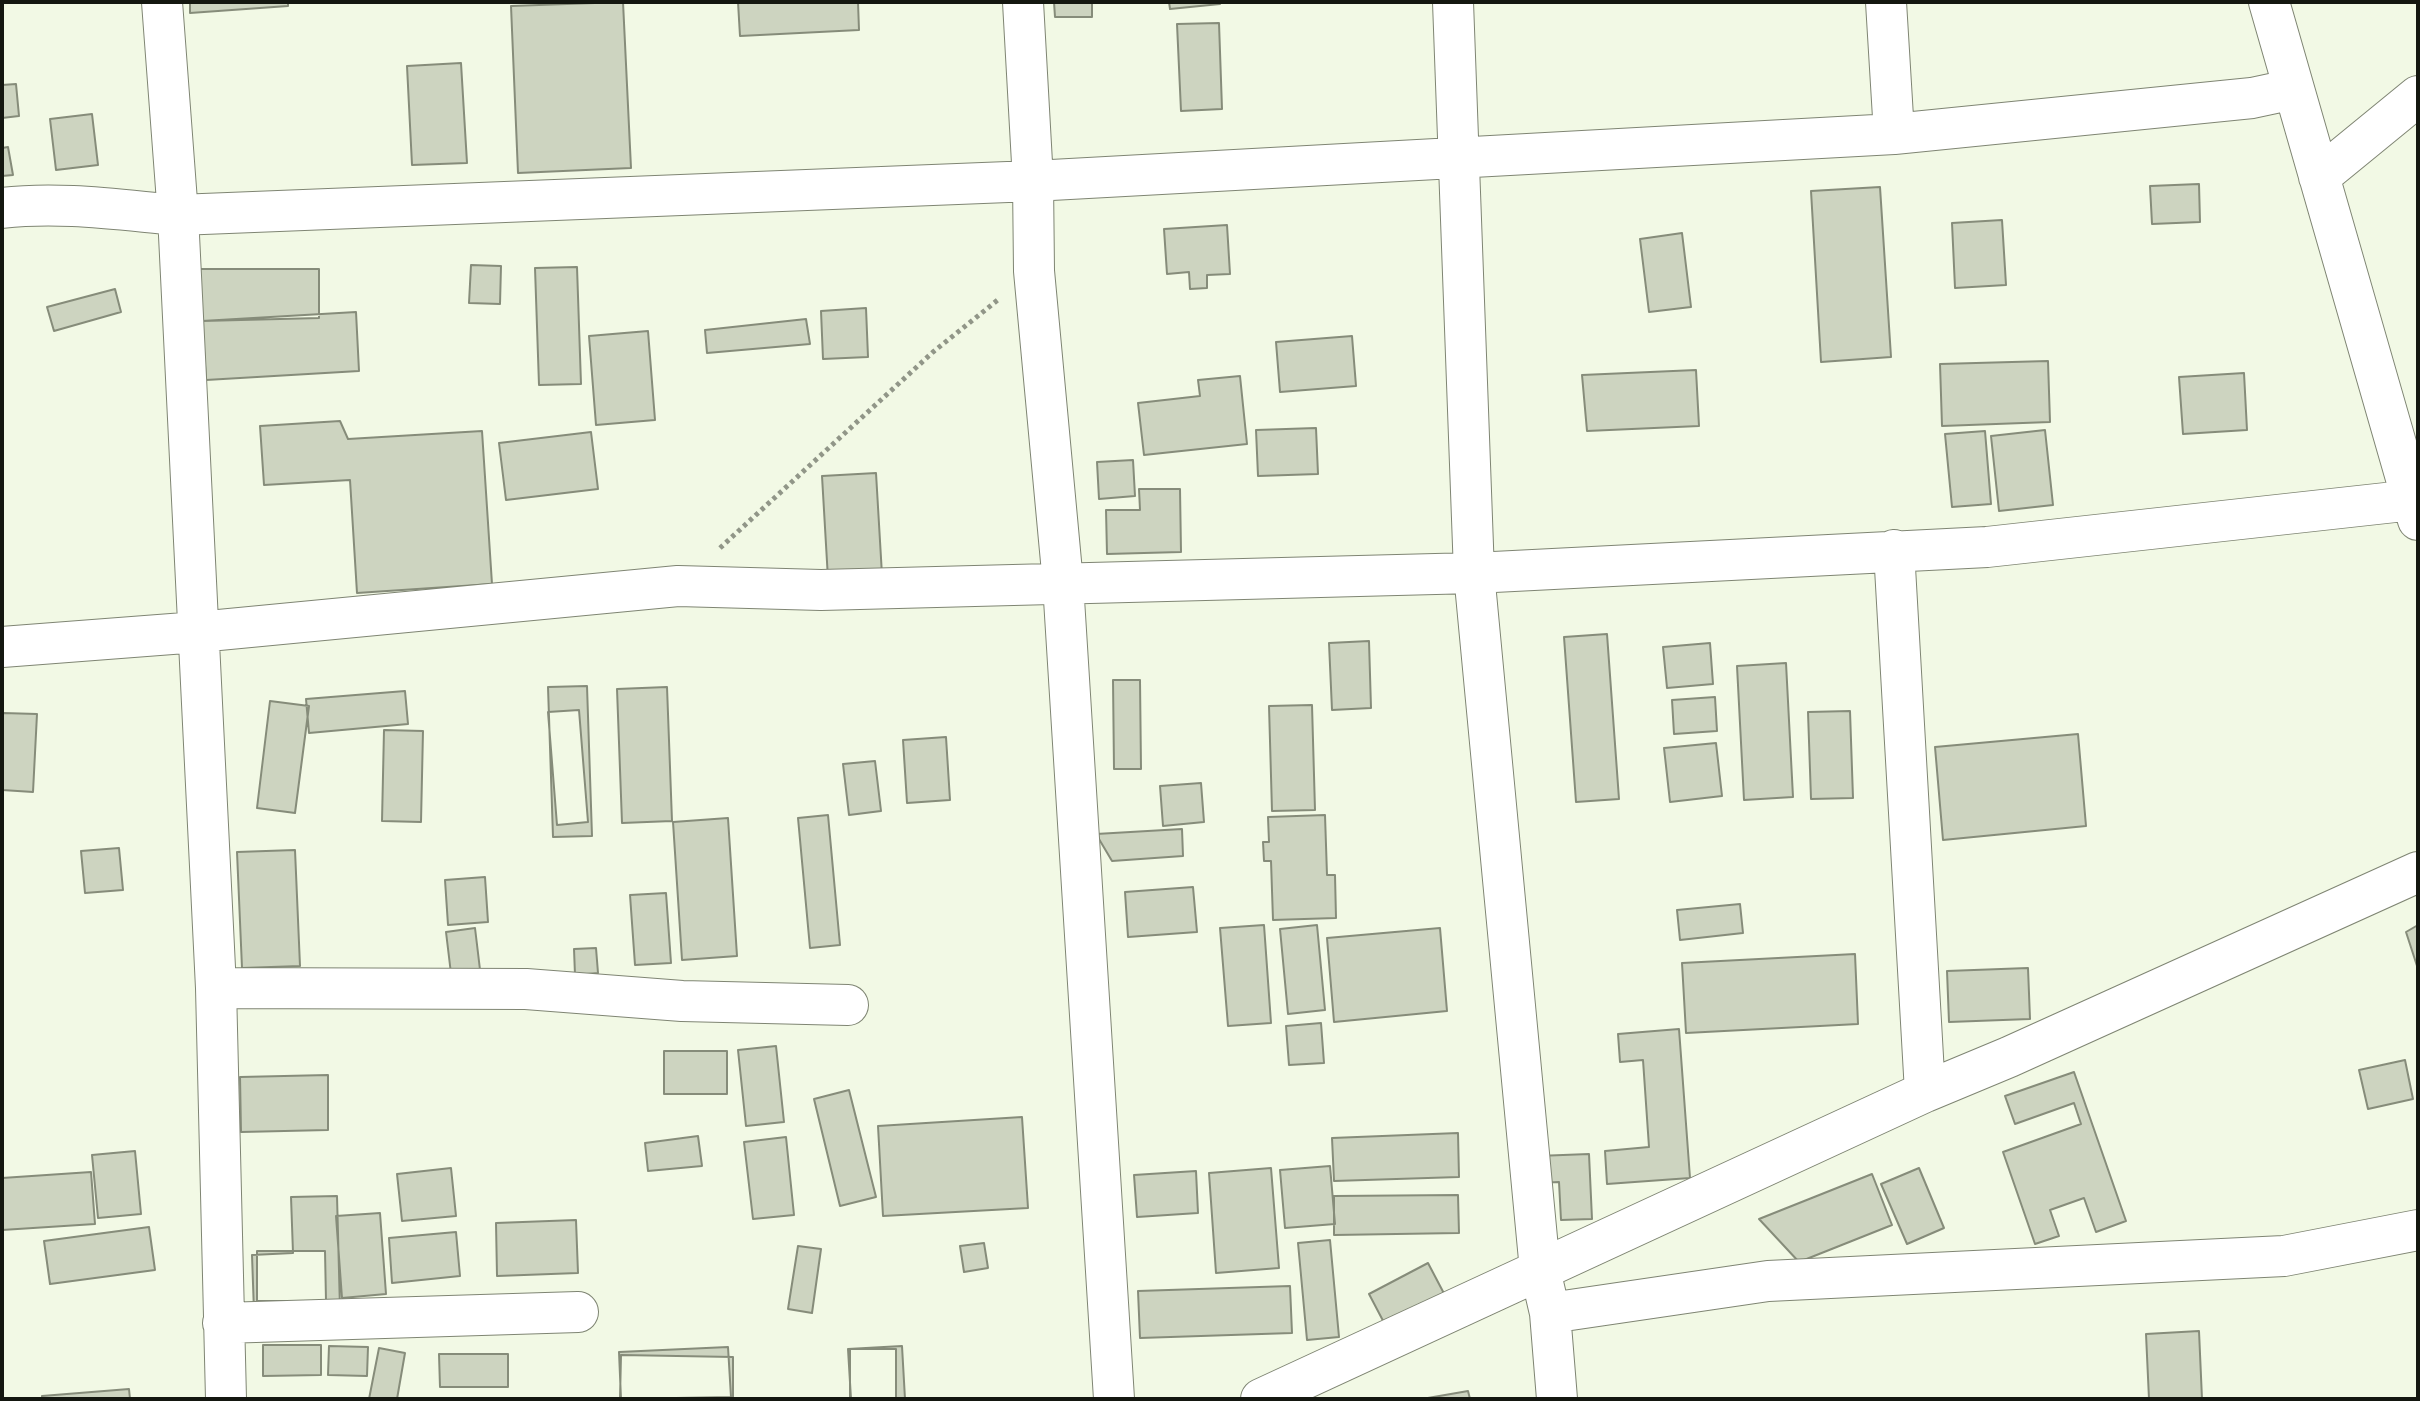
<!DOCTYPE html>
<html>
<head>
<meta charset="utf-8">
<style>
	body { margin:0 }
	#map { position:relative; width:2420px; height:1401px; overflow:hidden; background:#f2f9e5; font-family:Overpass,sans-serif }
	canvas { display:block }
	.frame { position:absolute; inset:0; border:4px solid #141710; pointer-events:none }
</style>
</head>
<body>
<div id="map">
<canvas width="2420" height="1401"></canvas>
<div class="frame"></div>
</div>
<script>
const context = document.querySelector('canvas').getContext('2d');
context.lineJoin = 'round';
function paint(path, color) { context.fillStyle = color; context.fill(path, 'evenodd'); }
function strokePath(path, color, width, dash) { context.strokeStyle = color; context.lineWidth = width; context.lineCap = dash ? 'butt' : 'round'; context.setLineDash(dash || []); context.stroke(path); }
const building = new Path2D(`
	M190,2H288V6L190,13Z
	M623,2L631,168L518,173L511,6Z
	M738,2H858L859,30L740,36Z
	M1054,2H1092V17H1055Z
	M1169,2H1220V4L1170,9Z
	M1219,23L1222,109L1181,111L1177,24Z
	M461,63L467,163L412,165L407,66Z
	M16,84L19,116L2,118V85Z
	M92,114L98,165L56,170L50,119Z
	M8,147L13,175L2,176V148Z
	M2199,184L2200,222L2152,224L2150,186Z
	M1880,187L1891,357L1821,362L1811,191Z
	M2002,220L2006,285L1955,288L1952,223Z
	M1227,225L1230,274L1207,275V288L1190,289L1189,272L1167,274L1164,229Z
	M1682,233L1691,307L1649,312L1640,239Z
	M471,265L501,266L500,304L469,303Z
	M577,267L581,384L539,385L535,268Z
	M192,269H319V318L202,321Z
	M115,289L121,312L54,331L47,307Z
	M866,308L868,357L823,359L821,311Z
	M356,312L359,371L206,380L202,321Z
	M806,319L810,344L707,353L705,330Z
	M648,331L655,420L596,425L589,336Z
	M1352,336L1356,386L1280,392L1276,342Z
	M2048,361L2050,422L1942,426L1940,364Z
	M1696,370L1699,426L1587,431L1582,375Z
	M2244,373L2247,430L2183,434L2179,377Z
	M1240,376L1247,444L1144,455L1138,403L1200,396L1198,380Z
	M340,421L348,439L482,431L492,584L357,593L350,480L264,485L260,426Z
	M1316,428L1318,474L1258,476L1256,430Z
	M2045,430L2053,505L1999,511L1991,436Z
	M1985,431L1991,504L1952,507L1945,434Z
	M591,432L598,489L506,500L499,443Z
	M1133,460L1135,496L1099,499L1097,462Z
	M876,473L882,575L828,579L822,476Z
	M1139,489H1180L1181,552L1107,554L1106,510H1140Z
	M1607,634L1619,799L1576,802L1564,637Z
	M1369,641L1371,708L1332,710L1329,643Z
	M1710,643L1713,684L1667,688L1663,647Z
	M1786,663L1793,797L1744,800L1737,666Z
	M1113,680H1140L1141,769H1114Z
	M587,686L592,836L553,837L548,687Z
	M667,687L672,821L622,823L617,689Z
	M405,691L408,724L309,733L306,699Z
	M1715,697L1717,731L1674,734L1672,700Z
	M270,701L309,706L295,813L257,808Z
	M1312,705L1315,810L1272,811L1269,706Z
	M579,710L588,822L557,825L548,712Z
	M1850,711L1853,798L1811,799L1808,712Z
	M3,713L37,714L33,792L2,790Z
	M384,730L423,731L421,822L382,821Z
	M2078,734L2086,826L1943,840L1935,747Z
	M946,737L950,800L907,803L903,740Z
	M1716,743L1722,796L1670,802L1664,748Z
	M875,761L881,811L849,815L843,764Z
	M1201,783L1204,822L1163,826L1160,786Z
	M828,815L840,945L810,948L798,818Z
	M1325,815L1327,875H1335L1336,918L1273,920L1271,861H1264L1263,842H1269L1268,817Z
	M728,818L737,956L682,960L673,822Z
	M1182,829L1183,856L1112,861L1096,834Z
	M119,848L123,890L85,893L81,851Z
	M295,850L300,966L242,968L237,852Z
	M485,877L488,922L448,925L445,880Z
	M1193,887L1197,932L1128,937L1125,892Z
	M666,893L671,963L635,965L630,895Z
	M1740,904L1743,933L1680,940L1677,910Z
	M1264,925L1271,1023L1228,1026L1220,928Z
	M1317,925L1325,1010L1288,1014L1280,929Z
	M2418,925V969L2406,932Z
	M475,928L481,978L452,982L446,932Z
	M1440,928L1447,1011L1334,1022L1327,938Z
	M596,948L598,973L575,975L574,949Z
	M1855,954L1858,1024L1686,1033L1682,963Z
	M2028,968L2030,1019L1949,1022L1947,971Z
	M1321,1023L1324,1063L1289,1065L1286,1026Z
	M1679,1029L1690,1178L1607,1184L1605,1151L1649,1147L1643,1060L1620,1062L1618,1034Z
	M776,1046L784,1122L746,1126L738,1050Z
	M664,1051H727V1094H664Z
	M2405,1060L2413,1099L2368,1109L2359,1070Z
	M2074,1072L2126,1221L2096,1232L2084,1198L2050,1210L2059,1236L2035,1244L2003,1152L2081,1124L2074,1103L2015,1124L2005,1096Z
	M328,1075V1130L241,1132L240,1077Z
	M849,1090L876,1197L840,1206L814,1099Z
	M1022,1117L1028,1208L883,1216L878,1126Z
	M1458,1133L1459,1177L1334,1181L1332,1138Z
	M698,1136L702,1166L648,1171L645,1143Z
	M786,1137L794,1215L753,1219L744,1142Z
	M135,1151L141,1214L98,1218L92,1155Z
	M1589,1154L1592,1219L1561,1220L1559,1182L1538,1183L1537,1156Z
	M1330,1166L1335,1224L1285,1228L1280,1170Z
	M451,1168L456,1216L402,1221L397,1174Z
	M1271,1168L1279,1268L1216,1273L1209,1173Z
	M1919,1168L1944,1228L1907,1244L1881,1184Z
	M1196,1171L1198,1213L1137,1217L1134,1175Z
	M91,1172L95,1224L2,1230V1178Z
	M1872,1174L1892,1225L1799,1262L1759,1219Z
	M1458,1195L1459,1233L1334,1235V1196Z
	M337,1196L340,1309L254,1312L252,1255L293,1253L291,1197Z
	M380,1213L386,1294L342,1298L336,1216Z
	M576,1220L578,1273L497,1276L496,1223Z
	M149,1227L155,1270L50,1284L44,1241Z
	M456,1232L460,1276L392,1283L389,1238Z
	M1330,1240L1339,1337L1307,1340L1298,1243Z
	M984,1243L988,1268L964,1272L960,1246Z
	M798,1246L821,1249L812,1313L788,1309Z
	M257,1251H325L326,1301H257Z
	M1428,1263L1449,1303L1390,1334L1369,1294Z
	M1290,1286L1292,1333L1140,1338L1138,1291Z
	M2199,1331L2202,1399H2149L2146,1334Z
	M263,1345H321V1375L263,1376Z
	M329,1346L368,1347L367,1376L328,1375Z
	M902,1346L905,1399H851L848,1349Z
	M728,1347L731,1397L621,1399L619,1352Z
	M379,1348L405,1353L397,1399H369Z
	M850,1349H896V1399H850Z
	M439,1354H508V1387H440Z
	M621,1355L733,1357V1399H620Z
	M129,1389L130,1399H42V1396Z
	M1468,1391L1470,1399H1422Z`);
paint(building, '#cdd4c0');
strokePath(building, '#868c7a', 2);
const street = new Path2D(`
	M162,2L178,215L216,988L226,1399
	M1023,2L1033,181L1034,271L1063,583L1114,1399
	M1453,2L1474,573L1540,1270L1550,1313L1557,1399
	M1886,2L1894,134
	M2269,2L2418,520
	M2319,177L2418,96
	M2,208C60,201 120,210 178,215L1033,181L1894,134L2252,98L2294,89
	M1894,550L1925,1092
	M2,647L198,632L678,586L821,590L1474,573L1987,547L2413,500
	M216,988L526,989L682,1001L848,1005
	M1550,1313L1768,1281L2284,1256L2418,1230
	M223,1323L578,1312
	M1261,1399L1925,1092L2009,1057L2418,872`);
strokePath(street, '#7f8573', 42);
strokePath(new Path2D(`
	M720,548L933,352L999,299`), '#919688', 5, [4, 4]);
strokePath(street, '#fff', 40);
</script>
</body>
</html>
